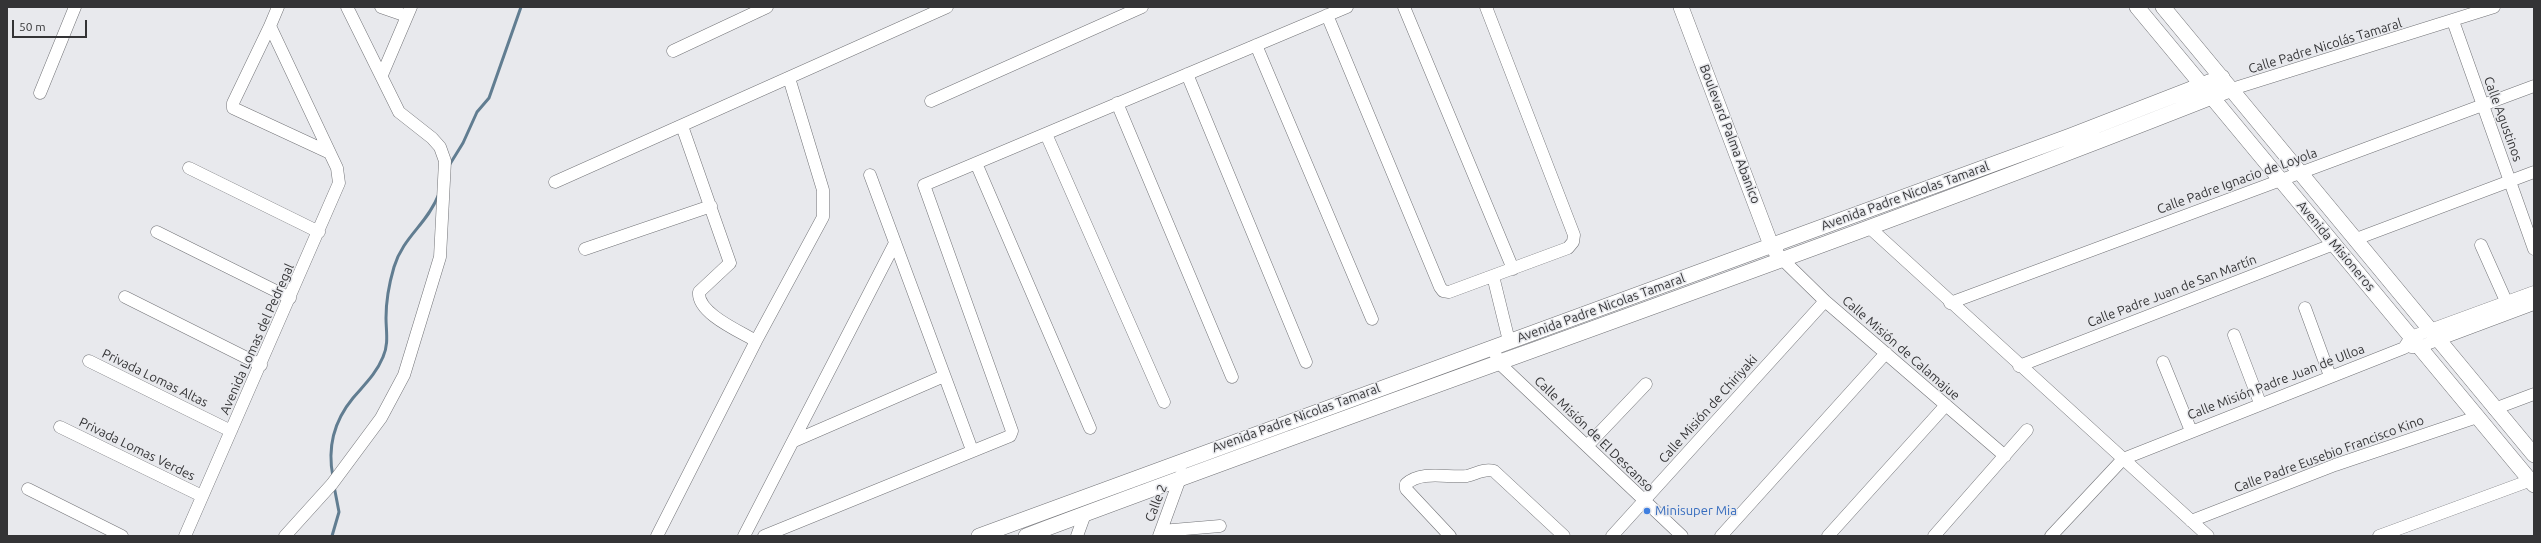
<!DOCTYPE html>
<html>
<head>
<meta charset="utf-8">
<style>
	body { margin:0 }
	#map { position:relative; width:2541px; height:543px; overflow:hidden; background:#e8e9ed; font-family:Ubuntu,sans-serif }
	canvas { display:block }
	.frame { position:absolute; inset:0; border:8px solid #343436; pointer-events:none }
	.scale { position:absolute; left:12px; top:20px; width:75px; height:18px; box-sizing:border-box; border:2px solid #343436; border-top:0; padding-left:5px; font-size:12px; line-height:14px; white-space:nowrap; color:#343436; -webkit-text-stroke:3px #e8e9ed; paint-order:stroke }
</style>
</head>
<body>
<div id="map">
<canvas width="2541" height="543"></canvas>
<div class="frame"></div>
<div class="scale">50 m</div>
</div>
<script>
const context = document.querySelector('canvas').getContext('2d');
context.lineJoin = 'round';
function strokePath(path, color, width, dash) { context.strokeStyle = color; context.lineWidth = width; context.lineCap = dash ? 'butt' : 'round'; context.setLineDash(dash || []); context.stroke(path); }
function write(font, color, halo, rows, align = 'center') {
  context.font = font + ' Ubuntu,sans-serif'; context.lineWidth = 3; context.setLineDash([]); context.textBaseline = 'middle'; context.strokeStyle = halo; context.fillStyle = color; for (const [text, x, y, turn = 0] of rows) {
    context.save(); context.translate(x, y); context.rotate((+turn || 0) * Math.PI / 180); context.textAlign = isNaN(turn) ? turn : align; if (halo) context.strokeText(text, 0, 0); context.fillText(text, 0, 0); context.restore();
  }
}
strokePath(new Path2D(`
	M450,164L463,143L477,112L489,98L521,7
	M333,477C327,447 334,421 353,398C365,384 376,374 383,357C389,344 386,331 386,318C386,300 389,284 394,267C403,237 427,224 438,196
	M332,536L339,512L334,486`), '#617d91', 3);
const minor = new Path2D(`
	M381,7L407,16
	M1404,7L1513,269
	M1327,15L1440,287L1443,291L1449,292L1568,248L1573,242L1574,235L1486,7
	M2453,21L2534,249
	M270,26L278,7
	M1256,45L1372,319
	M673,51L767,7
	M1187,74L1306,362
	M382,75L411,7
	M2232,89L2494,7
	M40,93L75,7
	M931,101L1142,7
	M1117,103L1232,377
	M682,126L730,263L699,292C697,313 739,331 756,341
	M1046,134L1164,402
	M976,163L1090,428
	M189,168L319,232
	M870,175L972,450
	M555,182L947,7
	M1870,228L2208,536
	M157,232L290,298
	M2356,239L2534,172
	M2481,245L2510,310
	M585,249L711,206
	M1782,259L1825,301L2005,456
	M1493,276L1509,341
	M125,297L261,365
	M1950,303L2534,86
	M2305,308L2330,376
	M2234,335L2260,403
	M2411,347H2419L2534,304
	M1493,348L1499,363L1682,536
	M89,361L231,431
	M2163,362L2191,431
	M2019,366L2334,244
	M2494,409L2534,394
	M60,427L202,496
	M794,441L944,376
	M1587,446L1646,384
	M28,489L122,536
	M2191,521L2335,465L2477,417
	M1161,531L1220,526
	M185,536L339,183L337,168L270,26L233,103V108L328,152
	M285,536L332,484L381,418L404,375L440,257L445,161L440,147L432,138L399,112L347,7
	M657,536L756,341L823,217V190L789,78
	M744,536L895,243
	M764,536L1010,436L1012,431L924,185L1347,7
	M1077,536L1085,514
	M1159,536L1182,473
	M1450,536L1406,489V484C1422,470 1447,478 1467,476C1476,474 1484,468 1494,471L1564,536
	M1612,536L1825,301
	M1721,536L1886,353
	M1828,536L1946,405
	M1934,536L2027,430
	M2051,536L2123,459L2404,348L2411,337L2534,292
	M2379,536L2534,479`);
const tertiary = new Path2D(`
	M1681,7L1771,245L1776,252
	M2137,7L2534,485
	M2163,7L2534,455
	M979,536L2070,136L2222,77
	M1026,536C1427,385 1833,247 2232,89`);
strokePath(minor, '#727377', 13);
strokePath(tertiary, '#727377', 16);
strokePath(minor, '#fff', 12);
strokePath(tertiary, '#fff', 15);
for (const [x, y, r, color] of [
	[1647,511,4,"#3f7fe0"]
]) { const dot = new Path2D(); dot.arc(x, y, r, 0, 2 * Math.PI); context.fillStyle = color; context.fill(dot); strokePath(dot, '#e8e9ed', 1.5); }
write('13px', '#343436', '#e8e9ed', [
	["Calle Padre Nicolás Tamaral",2325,46,-17],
	["Calle Agustinos",2503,119,70],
	["Boulevard Palma Abanico",1730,134,69],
	["Calle Padre Ignacio de Loyola",2237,181,-20],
	["Avenida Padre Nicolas Tamaral",1905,196,-20],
	["Avenida Misioneros",2336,246,50],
	["Calle Padre Juan de San Martín",2172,291,-21],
	["Avenida Padre Nicolas Tamaral",1601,308,-20],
	["Avenida Lomas del Pedregal",257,339,-66],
	["Calle Misión de Calamajue",1901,348,41],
	["Privada Lomas Altas",155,378,26],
	["Calle Misión Padre Juan de Ulloa",2276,382,-21],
	["Calle Misión de Chiriyaki",1708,409,-48],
	["Avenida Padre Nicolas Tamaral",1296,418,-20],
	["Calle Misión de El Descanso",1594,434,44],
	["Privada Lomas Verdes",137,449,26],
	["Calle Padre Eusebio Francisco Kino",2329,454,-20],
	["Calle 2",1156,503,-69]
]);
write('13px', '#366cbe', '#e8e9ed', [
	["Minisuper Mia",1655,511]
], 'left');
</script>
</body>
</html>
